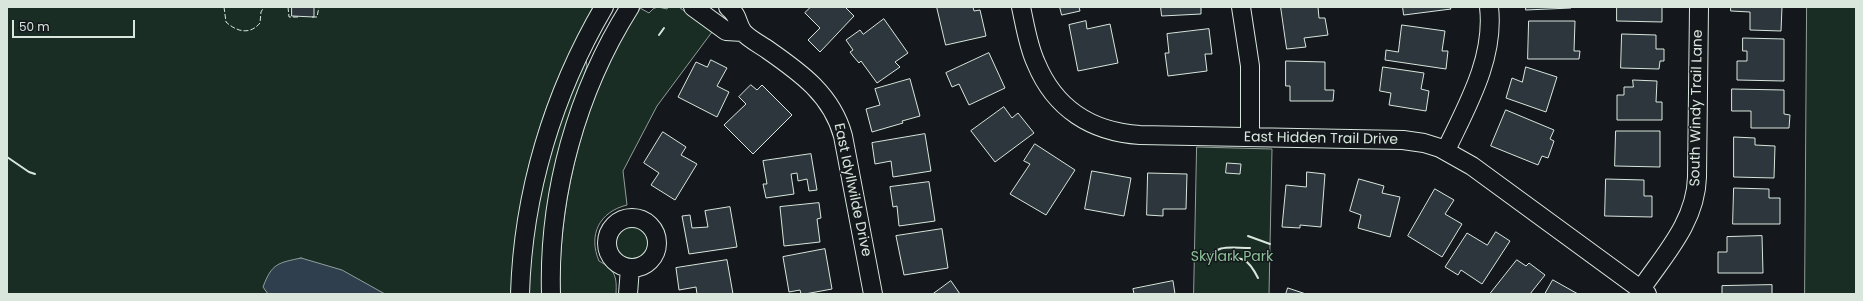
<!DOCTYPE html>
<html>
<head>
<meta charset="utf-8">
<style>
	body { margin:0 }
	#map { position:relative; width:1863px; height:301px; overflow:hidden; background:#14181c; font-family:Poppins,sans-serif }
	canvas { display:block }
	.frame { position:absolute; inset:0; border:8px solid #d8e6dc; pointer-events:none }
	.scale { position:absolute; left:12px; top:20px; width:123px; height:18px; box-sizing:border-box; border:2px solid #d8e6dc; border-top:0; padding-left:5px; font-size:12px; line-height:14px; white-space:nowrap; color:#d8e6dc; -webkit-text-stroke:3px #14181c; paint-order:stroke }
</style>
</head>
<body>
<div id="map">
<canvas width="1863" height="301"></canvas>
<div class="frame"></div>
<div class="scale">50 m</div>
</div>
<script>
const context = document.querySelector('canvas').getContext('2d');
context.lineJoin = 'round';
function paint(path, color) { context.fillStyle = color; context.fill(path, 'evenodd'); }
function strokePath(path, color, width, dash) { context.strokeStyle = color; context.lineWidth = width; context.lineCap = dash ? 'butt' : 'round'; context.setLineDash(dash || []); context.stroke(path); }
function write(font, color, halo, rows, align = 'center') {
  context.font = font + ' Poppins,sans-serif'; context.lineWidth = 3; context.setLineDash([]); context.textBaseline = 'middle'; context.strokeStyle = halo; context.fillStyle = color; for (const [text, x, y, turn = 0] of rows) {
    context.save(); context.translate(x, y); context.rotate((+turn || 0) * Math.PI / 180); context.textAlign = isNaN(turn) ? turn : align; if (halo) context.strokeText(text, 0, 0); context.fillText(text, 0, 0); context.restore();
  }
}
const green = new Path2D(`
	M7,7H593C583,27 572,46 563,67C531,138 514,216 511,294H7Z
	M658,7L667,9L668,7H679L712,32L657,106L623,171L627,205C599,212 588,235 599,261C615,270 617,276 616,294H560C558,194 586,92 640,8L649,13L653,9Z
	M1807,7H1856V294H1805Z
	M586,60L587,66L575,104L546,294H525L532,233L556,126Z
	M1197,147L1272,149L1269,294H1194Z
	M613 243a19 19 0 1 1 38 0a19 19 0 1 1-38 0Z`);
paint(green, '#1a2d24');
strokePath(green, '#939e99', 1);
const water = new Path2D(`
	M301,258L342,270L385,294H268L263,287C272,263 278,263 301,258Z`);
paint(water, '#2f3f4d');
strokePath(water, '#939e99', 1);
const building = new Path2D(`
	M292,7H314V17L292,16Z
	M811,7H845L854,16L820,52L808,40L820,28L805,13Z
	M937,7H973L974,11L980,10L986,36L946,45Z
	M1060,7H1079L1080,11L1062,15Z
	M1161,7H1201V14L1162,16Z
	M1281,7H1318L1319,18H1325L1328,35L1304,38L1306,47L1287,49Z
	M1403,7H1450L1451,9L1404,15Z
	M1526,7H1571V8L1526,10Z
	M1617,7H1662V22L1617,21Z
	M1731,7H1782L1781,31L1750,30V12L1731,11Z
	M884,19L908,53L895,62L900,67L877,83L861,61L859,63L853,56L850,52L853,50L846,40L860,30L863,34Z
	M1086,21L1087,29L1110,24L1118,63L1078,71L1069,25Z
	M1529,21H1575L1574,51H1580L1579,59H1528Z
	M1402,25L1445,31L1442,51H1448L1446,69L1385,60L1386,50L1398,52Z
	M1209,29L1212,54H1205L1207,71L1168,76L1165,53H1169L1167,34Z
	M1622,34L1656,35V49H1664V61H1660L1659,69L1621,68Z
	M1743,38L1784,39V81L1737,80V61H1747V51H1743Z
	M989,53L1005,88L969,105L959,84L952,87L946,73Z
	M711,60L727,68L717,86L729,92L717,117L678,97L696,62L707,67Z
	M1286,61L1325,62V90H1334L1333,101H1290V86H1286Z
	M1383,67L1424,73L1421,89L1429,91L1426,111L1389,105L1391,93L1380,91Z
	M1526,67L1557,77L1546,112L1506,98L1512,78L1522,82Z
	M910,79L920,116L902,121L903,123L872,132L866,109L880,105L875,89Z
	M1633,80L1657,81L1656,102H1662V120H1617V95H1624V87H1633Z
	M751,85L757,90L762,85L792,115L753,154L724,125L746,104L739,97Z
	M1732,89L1784,90V114L1790,115L1789,128H1751V111H1732Z
	M1004,107L1012,118L1018,113L1034,133L995,162L971,131Z
	M1506,110L1554,130L1550,139L1554,141L1548,158L1542,156L1538,165L1491,146Z
	M1616,131H1660V167L1615,166Z
	M663,132L686,147L681,155L697,164L675,200L651,185L659,173L644,163Z
	M925,134L931,171L893,177L891,161L875,164L872,143Z
	M1734,137L1755,138V145L1775,146L1774,178L1734,177Z
	M1035,144L1075,170L1046,215L1010,194L1030,164L1024,161Z
	M811,154L817,190L809,191L807,179L798,181L797,173L791,174L794,194L766,198L763,184H767L763,161Z
	M1227,163L1241,164L1240,174L1226,173Z
	M1092,171L1131,178L1124,216L1085,209Z
	M1307,172L1325,174L1321,227L1300,225V228L1282,227L1286,185L1306,187Z
	M1148,173L1187,174L1186,209H1163V216L1147,215Z
	M1359,179L1384,186L1382,193L1400,197L1390,237L1358,228L1361,215L1350,211Z
	M1606,179L1644,180V196H1652V217L1605,216Z
	M929,182L935,221L899,226L897,206L893,207L890,187Z
	M1734,188L1769,189V198H1780V224H1733Z
	M1435,189L1454,200L1445,214L1462,224L1442,257L1408,236Z
	M819,203L821,218L817,219L820,242L784,246L780,207Z
	M730,207L737,247L689,254L682,216L690,215L692,228L708,227L705,211Z
	M942,229L948,268L904,275L896,236Z
	M1496,232L1510,241L1482,284L1461,270L1458,275L1445,267L1467,233L1487,245Z
	M1762,236L1763,273H1718V252H1727V237Z
	M825,249L832,289L805,294H801L800,290L789,292L783,257Z
	M727,260L733,294H697L696,287L679,290L676,268Z
	M1517,260L1526,266L1529,263L1545,275L1530,294H1490Z
	M1553,280L1578,294H1545Z
	M951,281L960,294H933Z
	M1173,281L1175,294H1134L1133,289Z
	M1772,285V294H1722V286Z
	M1288,288L1306,294H1286Z`);
paint(building, '#2c363c');
strokePath(building, '#d8e6dc', 1);
const minor = new Path2D(`
	M693,7L726,31L743,32
	M728,7C740,17 736,23 743,32C749,39 761,45 768,50C801,73 832,95 843,136L873,294
	M1021,7C1025,25 1028,46 1036,63C1055,109 1092,132 1140,135L1403,140L1424,143L1440,148L1472,166L1647,294
	M1241,7L1250,66V137
	M1446,150C1467,106 1495,58 1489,7
	M607 243a25 25 0 1 1 50 0a25 25 0 1 1-50 0Z
	M1641,289C1665,254 1696,221 1697,177L1699,7
	M520,294C523,193 553,94 604,7
	M551,294C548,194 577,91 630,7
	M628,294L630,268`);
strokePath(minor, '#d8e6dc', 20);
strokePath(minor, '#14181c', 18);
strokePath(new Path2D(`
	M224,7L226,22C237,32 250,35 260,23L261,12L264,7
	M288,7L289,17H300
	M312,17H317L319,7`), '#d8e6dc', 1, [5, 2]);
strokePath(new Path2D(`
	M659,35L664,28
	M7,157L29,172L35,174
	M1248,236L1270,244
	M1206,261C1217,243 1231,248 1250,248
	M1220,261C1242,255 1248,258 1258,278`), '#d8e6dc', 2);
write('14px', '#d8e6dc', '#14181c', [
	["South Windy Trail Lane",1697,108,-89],
	["East Hidden Trail Drive",1321,139,1],
	["East Idyllwilde Drive",852,190,78]
]);
write('14px', '#8ac095', '#14181c', [
	["Skylark Park",1232,257]
]);
</script>
</body>
</html>
